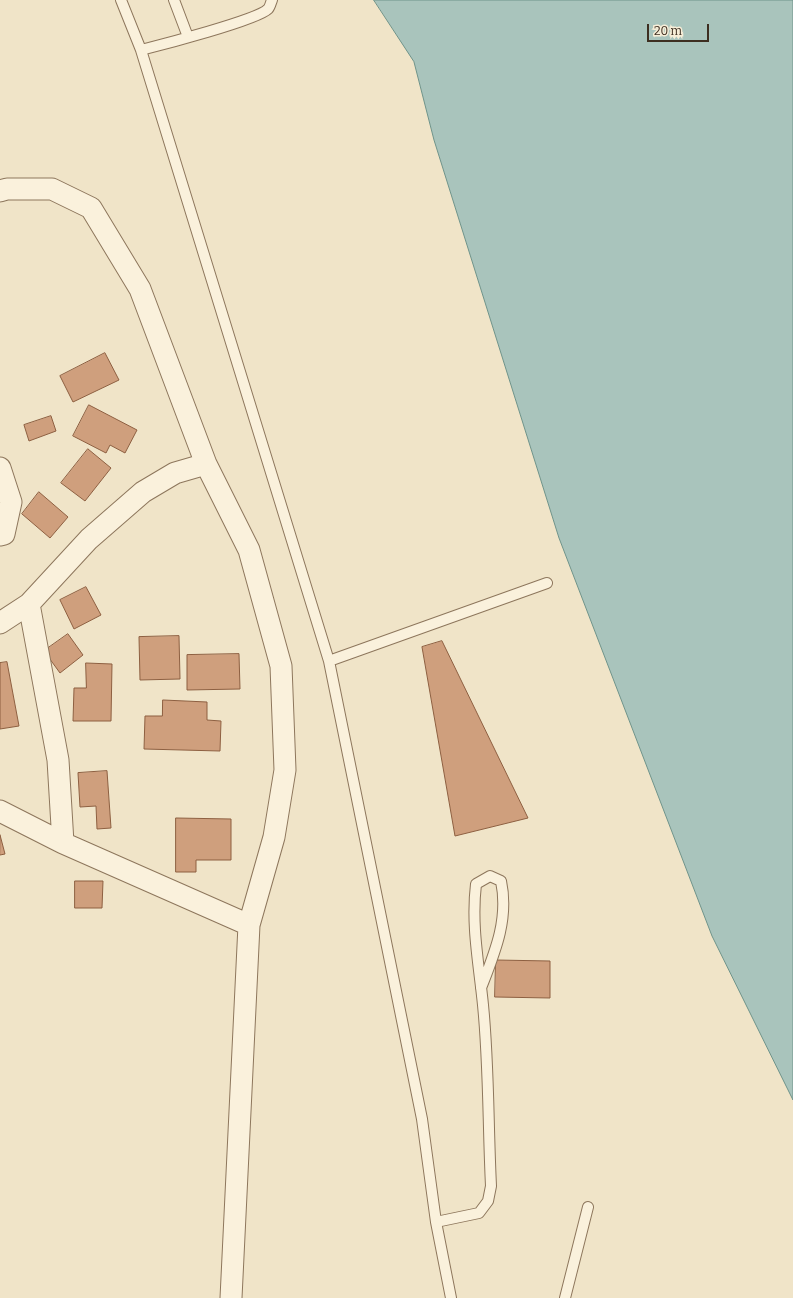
<!DOCTYPE html>
<html>
<head>
<meta charset="utf-8">
<style>
	body { margin:0 }
	#map { position:relative; width:793px; height:1298px; overflow:hidden; background:#f0e4c8; font-family:Bitter,serif }
	canvas { display:block }
	.scale { position:absolute; left:647px; top:24px; width:62px; height:18px; box-sizing:border-box; border:2px solid #3d2e20; border-top:0; padding-left:5px; font-size:12px; line-height:14px; white-space:nowrap; color:#3d2e20; -webkit-text-stroke:3px #f7eed8; paint-order:stroke }
</style>
</head>
<body>
<div id="map">
<canvas width="793" height="1298"></canvas>
<div class="scale">20 m</div>
</div>
<script>
const context = document.querySelector('canvas').getContext('2d');
context.lineJoin = 'round';
function paint(path, color) { context.fillStyle = color; context.fill(path, 'evenodd'); }
function strokePath(path, color, width, dash) { context.strokeStyle = color; context.lineWidth = width; context.lineCap = dash ? 'butt' : 'round'; context.setLineDash(dash || []); context.stroke(path); }
const water = new Path2D(`
	M374,0H793V1100L712,936L559,538L434,140L414,62Z`);
paint(water, '#a9c4bc');
strokePath(water, '#6f938a', 1);
const building = new Path2D(`
	M105,353L119,380L73,402L60,376Z
	M89,405L137,430L125,453L110,445L106,453L73,436Z
	M51,416L56,431L29,441L24,425Z
	M88,449L111,468L85,501L61,483Z
	M39,492L68,517L50,538L22,514Z
	M86,587L101,615L74,629L60,600Z
	M68,634L83,655L60,673L44,651Z
	M179,636L180,679L140,680L139,637Z
	M442,641L528,818L455,836L422,647Z
	M239,654L240,689L187,690V655Z
	M7,662L19,726L0,729V663Z
	M86,663L112,664L111,721H73L74,688H86Z
	M163,700L207,702V720L221,721L220,751L144,749L145,716H162Z
	M107,771L111,828L97,829L96,806L80,807L78,773Z
	M176,818L231,819V860H196V872H176Z
	M0,835L5,854L0,855Z
	M75,881H103L102,908H75Z
	M496,960L550,961V998L495,997Z`);
paint(building, '#cf9f7d');
strokePath(building, '#8d5f41', 1);
const lane = new Path2D(`
	M121,0L141,50L329,661L422,1119L436,1222L451,1298
	M174,0L188,37
	M141,50C161,45 257,20 268,9C270,7 271,2 272,0
	M329,661L547,583
	M436,1222L479,1213L488,1201L491,1186C488,1126 489,1065 483,1005C479,964 471,926 476,884L490,876L501,881C509,919 495,952 481,988
	M565,1298L588,1207`);
const street = new Path2D(`
	M0,191L7,189H52L91,208L140,289L206,464
	M0,468L11,502L4,534L0,535
	M29,604L58,760L63,843L249,925
	M0,623L29,604L89,539L143,492L175,473L206,464L249,550L281,666L285,770L274,837L249,925L231,1298
	M0,811L63,843`);
strokePath(lane, '#8d765c', 12);
strokePath(street, '#8d765c', 23);
strokePath(lane, '#faf1dc', 10);
strokePath(street, '#faf1dc', 21);
</script>
</body>
</html>
